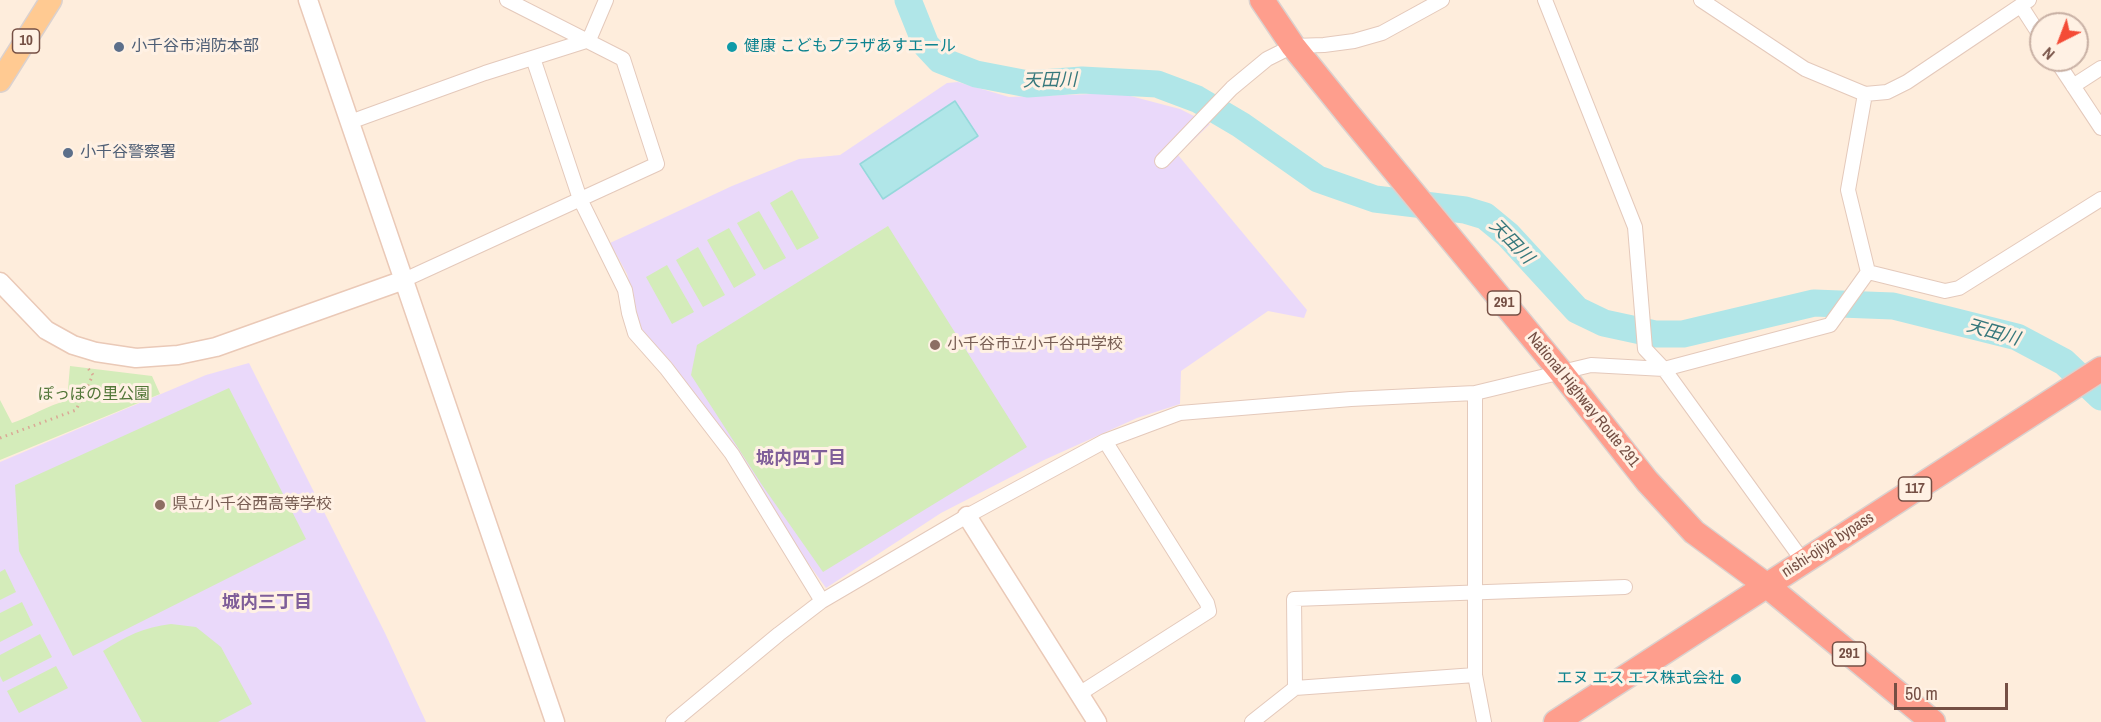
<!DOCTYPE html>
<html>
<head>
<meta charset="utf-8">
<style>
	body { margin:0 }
	#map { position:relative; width:2101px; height:722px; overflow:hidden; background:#feeddc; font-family:"Archivo Narrow",sans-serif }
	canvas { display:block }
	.north { position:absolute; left:2029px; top:12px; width:60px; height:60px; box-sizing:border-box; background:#fff1e4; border:2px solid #c8b0a4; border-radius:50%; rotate:222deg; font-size:16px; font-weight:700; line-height:24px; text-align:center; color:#754f44 }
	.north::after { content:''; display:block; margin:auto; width:21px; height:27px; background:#f44b36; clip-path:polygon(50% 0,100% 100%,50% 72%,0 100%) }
	.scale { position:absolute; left:1894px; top:683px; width:114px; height:27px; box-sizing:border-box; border:3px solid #754f44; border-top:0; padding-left:8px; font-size:18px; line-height:21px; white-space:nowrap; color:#754f44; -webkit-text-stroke:4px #fff1e4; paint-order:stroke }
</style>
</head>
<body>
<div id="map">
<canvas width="2101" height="722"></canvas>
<div class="north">N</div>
<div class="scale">50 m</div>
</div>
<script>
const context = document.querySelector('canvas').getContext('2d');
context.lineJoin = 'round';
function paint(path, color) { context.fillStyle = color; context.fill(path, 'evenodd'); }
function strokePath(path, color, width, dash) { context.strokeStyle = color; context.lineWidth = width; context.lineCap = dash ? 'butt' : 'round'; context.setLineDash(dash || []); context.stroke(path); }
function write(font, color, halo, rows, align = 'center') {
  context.font = font + ' "Archivo Narrow","Noto Sans JP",sans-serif'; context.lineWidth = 6; context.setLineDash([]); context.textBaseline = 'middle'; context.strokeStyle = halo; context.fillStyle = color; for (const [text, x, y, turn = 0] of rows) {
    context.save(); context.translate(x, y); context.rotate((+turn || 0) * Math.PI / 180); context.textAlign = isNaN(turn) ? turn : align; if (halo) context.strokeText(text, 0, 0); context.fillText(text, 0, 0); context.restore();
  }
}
paint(new Path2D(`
	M958,82L1009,97L1119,93L1180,109L1210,124L1178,155L1307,310L1304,318L1268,311L1181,371L1180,404L1137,418L1044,460L941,513L826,588L642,333L632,310V293L627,274L610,243L732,186L799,159L840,155L947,83Z
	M249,363L385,633L426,722H0V462L206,375Z`), '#ead9fa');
paint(new Path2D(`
	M792,190L819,238L797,250L770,203Z
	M759,211L786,258L764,270L737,223Z
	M888,226L1027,447L823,572L762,485L691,375L697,345Z
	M729,228L756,275L734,288L707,240Z
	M698,247L725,295L703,307L676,260Z
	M667,265L694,312L672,324L646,277Z
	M70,366L152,376L160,394L0,460V400L12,423C31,417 47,405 67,401Z
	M229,388L306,539L73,656L19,551L15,485Z
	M5,569L16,592L0,600V572Z
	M22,602L33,625L0,642V613Z
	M171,624L196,627L221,647L252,704L218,722H142L103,651C126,636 144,627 171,624Z
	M40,634L52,657L3,682L0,676V655Z
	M56,666L68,688L19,713L7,691Z`), '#d4ecba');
const water = new Path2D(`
	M955,101L978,136L883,199L860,164Z`);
paint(water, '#b0e6e8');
strokePath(water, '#95d8db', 1.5);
strokePath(new Path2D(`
	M908,0L926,45L940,60L976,74L1028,84L1082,80L1157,84L1197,99L1241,125L1318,179L1375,199L1465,210L1485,216L1508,235L1577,310L1604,323L1655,334H1683L1814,303L1893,306L2017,337L2064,362L2101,397`), '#b0e6e8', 27);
const street = new Path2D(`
	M1545,0L1635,227L1645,349L1664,369L1803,561
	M1701,0L1805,69L1865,94L1887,92L1907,82L2029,0
	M2021,6L2041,37
	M533,58L580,199L625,290L629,313L635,333L666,368L732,454L822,601
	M2056,60L2101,128
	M2073,86L2101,68
	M350,122L485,73L589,40L606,0
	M1162,161L1232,88L1267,59L1293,46L1324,45L1354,41L1382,33L1442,0
	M1868,272L1945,291L1959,288L2101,199
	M404,280L657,164L623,59L507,0
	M1475,393V675L1484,722
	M1295,688L1294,599L1625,587
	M1079,694L1209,611L1207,603L1105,441
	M673,722L779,634L822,601L967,516L1105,441L1180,413L1351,399L1475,393L1591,365L1664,369L1830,325L1868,272L1848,190L1865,94
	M1252,722L1295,688L1475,675`);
const secondary = new Path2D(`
	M308,0L555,722
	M0,282L46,330L73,345L96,352L136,358L178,355L216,347L404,280
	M967,516L1097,722`);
const primary = new Path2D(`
	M0,81L51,0`);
const highway = new Path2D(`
	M1262,0L1293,46L1348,114L1561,372L1647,481L1694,532L1766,585L1933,722
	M1556,722L2101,369`);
strokePath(street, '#e4c9bb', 16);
strokePath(secondary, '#eac9b7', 21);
strokePath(primary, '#dbd1ce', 24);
strokePath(highway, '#dbd1ce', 27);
strokePath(new Path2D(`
	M0,438L76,410L93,375L87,367`), '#daa895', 3, [1.5, 4.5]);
strokePath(street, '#fff', 14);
strokePath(secondary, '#fff', 18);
strokePath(primary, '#ffca92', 21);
strokePath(highway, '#fe9e8d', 24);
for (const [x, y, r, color] of [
	[119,47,6,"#5c6f8a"],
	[732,47,6,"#0f9aa8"],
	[68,153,6,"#5c6f8a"],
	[935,345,6,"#8d6e63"],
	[160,505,6,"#8d6e63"],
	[1736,679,6,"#0f9aa8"]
]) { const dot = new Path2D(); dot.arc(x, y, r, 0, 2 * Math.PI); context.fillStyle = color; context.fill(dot); strokePath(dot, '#fff1e4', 2); }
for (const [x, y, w] of [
	[26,41,27],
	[1504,303,33],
	[1915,489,33],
	[1849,654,33]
]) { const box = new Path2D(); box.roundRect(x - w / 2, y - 12, w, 24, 4.5); context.fillStyle = '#fff1e4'; context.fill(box); strokePath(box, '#754f44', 1.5); }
write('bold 15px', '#754f44', null, [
	["10",26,41],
	["291",1504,303],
	["117",1915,489],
	["291",1849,654]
]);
write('16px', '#4e5e75', '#fff1e4', [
	["小千谷市消防本部",131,47],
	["小千谷警察署",80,153]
], 'left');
write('16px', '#0d838f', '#fff1e4', [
	["健康 こどもプラザあすエール",744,47],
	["エヌ エス エス株式会社",1724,679,"right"]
], 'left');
write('16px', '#785e54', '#fff1e4', [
	["小千谷市立小千谷中学校",947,345],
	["県立小千谷西高等学校",172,505]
], 'left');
write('16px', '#527638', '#fff1e4', [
	["ぽっぽの里公園",94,395]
]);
write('16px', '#754f44', '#fff1e4', [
	["National Highway Route 291",1583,400,51],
	["nishi-ojiya bypass",1828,545,-33]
]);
write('italic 18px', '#36787c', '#fff1e4', [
	["天田川",1050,81,-1],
	["天田川",1511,242,46],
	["天田川",1993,333,16]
]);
write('bold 18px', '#7f5e99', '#fff1e4', [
	["城内四丁目",801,459],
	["城内三丁目",267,603]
]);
</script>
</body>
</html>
